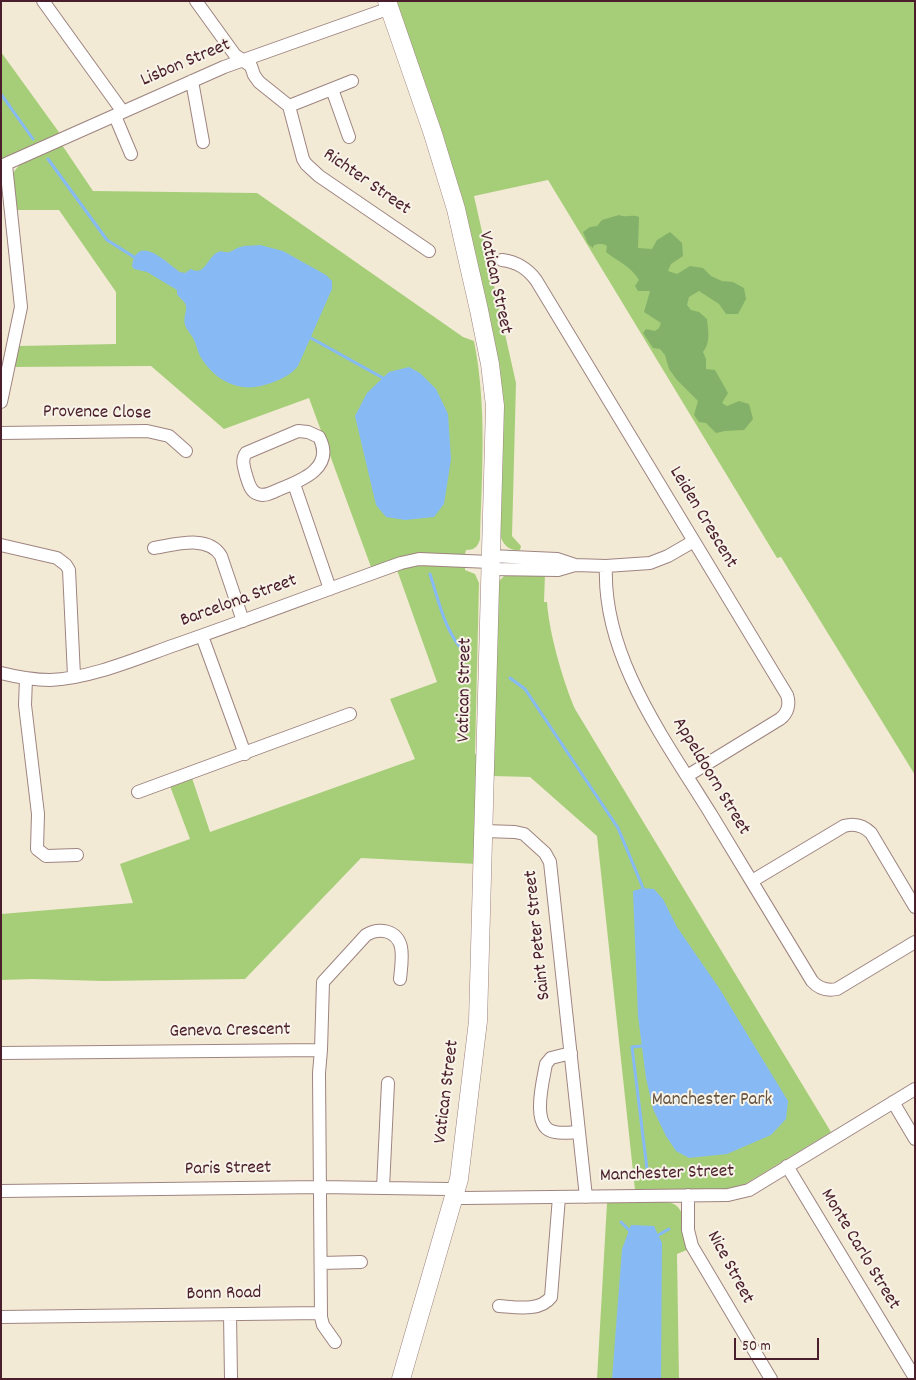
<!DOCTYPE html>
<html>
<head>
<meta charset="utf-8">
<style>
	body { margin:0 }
	#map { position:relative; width:916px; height:1380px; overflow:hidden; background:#f3ead5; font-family:Dekko,sans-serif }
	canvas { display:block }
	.frame { position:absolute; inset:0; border:2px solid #4a1f2b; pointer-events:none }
	.scale { position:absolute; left:734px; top:1338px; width:85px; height:22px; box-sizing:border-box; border:2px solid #4a1f2b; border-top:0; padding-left:6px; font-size:15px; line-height:18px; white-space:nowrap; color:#4a1f2b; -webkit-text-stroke:4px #f7f3e8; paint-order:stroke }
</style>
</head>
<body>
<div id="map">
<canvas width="916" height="1380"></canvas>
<div class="frame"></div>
<div class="scale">50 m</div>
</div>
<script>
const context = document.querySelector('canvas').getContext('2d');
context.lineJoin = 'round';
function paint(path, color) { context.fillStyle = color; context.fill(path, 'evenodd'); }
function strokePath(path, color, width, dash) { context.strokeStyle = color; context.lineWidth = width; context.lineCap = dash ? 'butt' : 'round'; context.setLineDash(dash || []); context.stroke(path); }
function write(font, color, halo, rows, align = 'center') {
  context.font = font + ' Dekko,sans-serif'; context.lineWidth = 4; context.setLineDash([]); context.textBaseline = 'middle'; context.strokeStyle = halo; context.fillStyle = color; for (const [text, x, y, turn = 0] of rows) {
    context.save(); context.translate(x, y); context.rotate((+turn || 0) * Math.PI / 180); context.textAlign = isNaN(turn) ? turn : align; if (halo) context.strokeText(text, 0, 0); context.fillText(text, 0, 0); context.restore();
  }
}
paint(new Path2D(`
	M396,1H915V775L781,557L777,558L548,180L474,196L516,383L512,536L521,546L520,550C506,551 502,542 498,530L501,417Z
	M1,52L61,135L1,162Z
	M62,145L93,191L257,193L463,337L474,341C487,406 482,472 480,539C478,547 474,550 466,550L465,554H412L371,567L309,398L224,429L151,366L13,367L18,346L116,344V292L59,210H15L13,174C19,159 48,151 62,145Z
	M416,566H465V570L475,574L479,583L475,754L479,755L476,864L361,858L245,979L103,981L32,979L1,980V914L133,903L120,864L190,839L170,786L192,778L210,832L415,759L390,699L437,682L397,570Z
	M506,574H545L544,602H547C549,633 563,681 575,709L831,1132L742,1186L727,1189L635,1190L597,836L530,777L492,776L497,583Z
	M666,1202C688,1203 685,1233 687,1250L677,1254L679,1379H597L607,1203Z`), '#a6ce79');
paint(new Path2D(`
	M619,215C626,218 631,214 639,217L638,248L652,249L657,240L670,232L682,243L683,256L671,264L668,271L677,274L690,266L703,268L711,276L722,281L733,282L744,288L746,299L738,314H726L719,304L699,291L689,297L687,305L691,310L699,312L707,319C708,331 711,342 703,352L706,359V369L715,370L728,393L722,403L727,406L739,401L749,404L753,419L744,430L725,431L716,433L706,423L699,422L694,415L698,401L677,380L669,369L665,355L660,349L653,348L643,333L646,329L655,331L659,328L661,323L644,312L650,291H638L635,286L639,280C630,265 618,262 606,252L607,246C603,243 599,244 594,245L593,248L588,244L583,232L590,227L597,226L602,220Z`), '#84b169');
paint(new Path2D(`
	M260,245L283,251L326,275L332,281V289L298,366C288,378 275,382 261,386C235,392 213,378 200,356C197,350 196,343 193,338C190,333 187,330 185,325C183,317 187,312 186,306C185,301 179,298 177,294V290L147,272L134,269L132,266C137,233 165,261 180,272L185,273L191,269C205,277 207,257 218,252C222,250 225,253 229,252C233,251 236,248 240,247C246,245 253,246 260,245Z
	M409,367L420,373L436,389L448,414L451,459L444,504L434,517L405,520L386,517L376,505L355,416L367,393L389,372Z
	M643,888L654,889L663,899L677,927L719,988L788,1101L786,1119L771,1135L727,1154L689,1158L676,1151L666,1136L653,1109L646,1078L638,1016L633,891Z
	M631,1225L654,1226L662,1243L661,1379H612L622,1249Z`), '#87baf4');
strokePath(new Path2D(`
	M1,94L33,139
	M48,159L107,240L134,257
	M311,338L383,378
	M430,574C439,602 445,633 466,654
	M510,678L525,689L618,828L643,888
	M642,1046L632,1047L648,1177
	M621,1222L631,1232
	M655,1237L669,1229`), '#87baf4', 3);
const street = new Path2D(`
	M43,1L123,112
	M196,1L235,55L251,66L254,75L259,82L289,106L303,159L306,164L319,176L429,251
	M192,81L203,142
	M332,89L349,137
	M289,106L352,81
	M115,116L131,154
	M1,166L224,67L390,8
	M502,260C517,262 527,268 536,280L787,695C790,704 788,713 780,719L687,776
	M1,402L21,307L6,165
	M298,431L308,432L319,437C335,467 303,480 280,489C273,492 265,497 258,494C250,492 248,481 246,475C244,467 241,460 246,453Z
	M1,433L147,431L169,436L186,451
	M294,484L330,589
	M1,545L57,558L66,565L69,570L74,676
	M154,548C174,545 208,534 221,556L243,621
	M490,556L557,559L575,565L606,566L650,563L668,556L694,541
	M606,566C602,657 666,741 712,816C745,871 779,926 812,981C819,989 827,991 837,989L915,942
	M490,569L558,570L575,565
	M202,636L245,754
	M1,673C17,677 34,680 50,680C89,679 138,658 175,645C250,619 325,590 401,563L419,559L490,562
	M26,678L25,705L38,814L37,849L46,856L77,855
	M138,792L350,714
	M484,831L515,832L524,834L545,853L550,862L586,1197
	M752,881L844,826C854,823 863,825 871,833L915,907
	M321,1050L323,982L366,935C379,927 397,930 401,947C403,957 401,969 400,979
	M1,1053L321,1050L319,1073L321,1317L323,1325L335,1342
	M571,1053L551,1058L546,1064C543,1081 530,1129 555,1132C563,1134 572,1132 579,1132
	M893,1102L915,1139
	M787,1166L915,1378
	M383,1188L388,1083
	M1,1191L320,1187L448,1189L463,1198L728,1195L749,1190L915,1089
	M688,1195V1230L692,1246L771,1379
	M321,1263L361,1262
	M499,1306C515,1307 540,1312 551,1297L559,1197
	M230,1314L231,1379
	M1,1317L321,1313`);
const secondary = new Path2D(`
	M387,1L433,134L456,209L479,310L490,364L495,406L478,1021L459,1179L401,1379`);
strokePath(street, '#9e8480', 14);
strokePath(secondary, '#9e8480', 19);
strokePath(street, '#fff', 12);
strokePath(secondary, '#fff', 18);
write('19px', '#4a1f2b', '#f7f3e8', [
	["Lisbon Street",186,64,-23],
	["Richter Street",366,183,35],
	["Vatican Street",494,283,78],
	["Provence Close",97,414,1],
	["Leiden Crescent",702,518,59],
	["Barcelona Street",239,602,-20],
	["Vatican Street",466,690,-89],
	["Appeldoorn Street",710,777,59],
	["Saint Peter Street",539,935,-96],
	["Geneva Crescent",230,1032,-1],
	["Vatican Street",448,1092,-83],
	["Paris Street",228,1170,-1],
	["Manchester Street",667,1175,-2],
	["Monte Carlo Street",859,1250,59],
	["Nice Street",729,1268,62],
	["Bonn Road",224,1295,-1]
]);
write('19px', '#665442', '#f7f3e8', [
	["Manchester Park",712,1101]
]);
</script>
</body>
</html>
